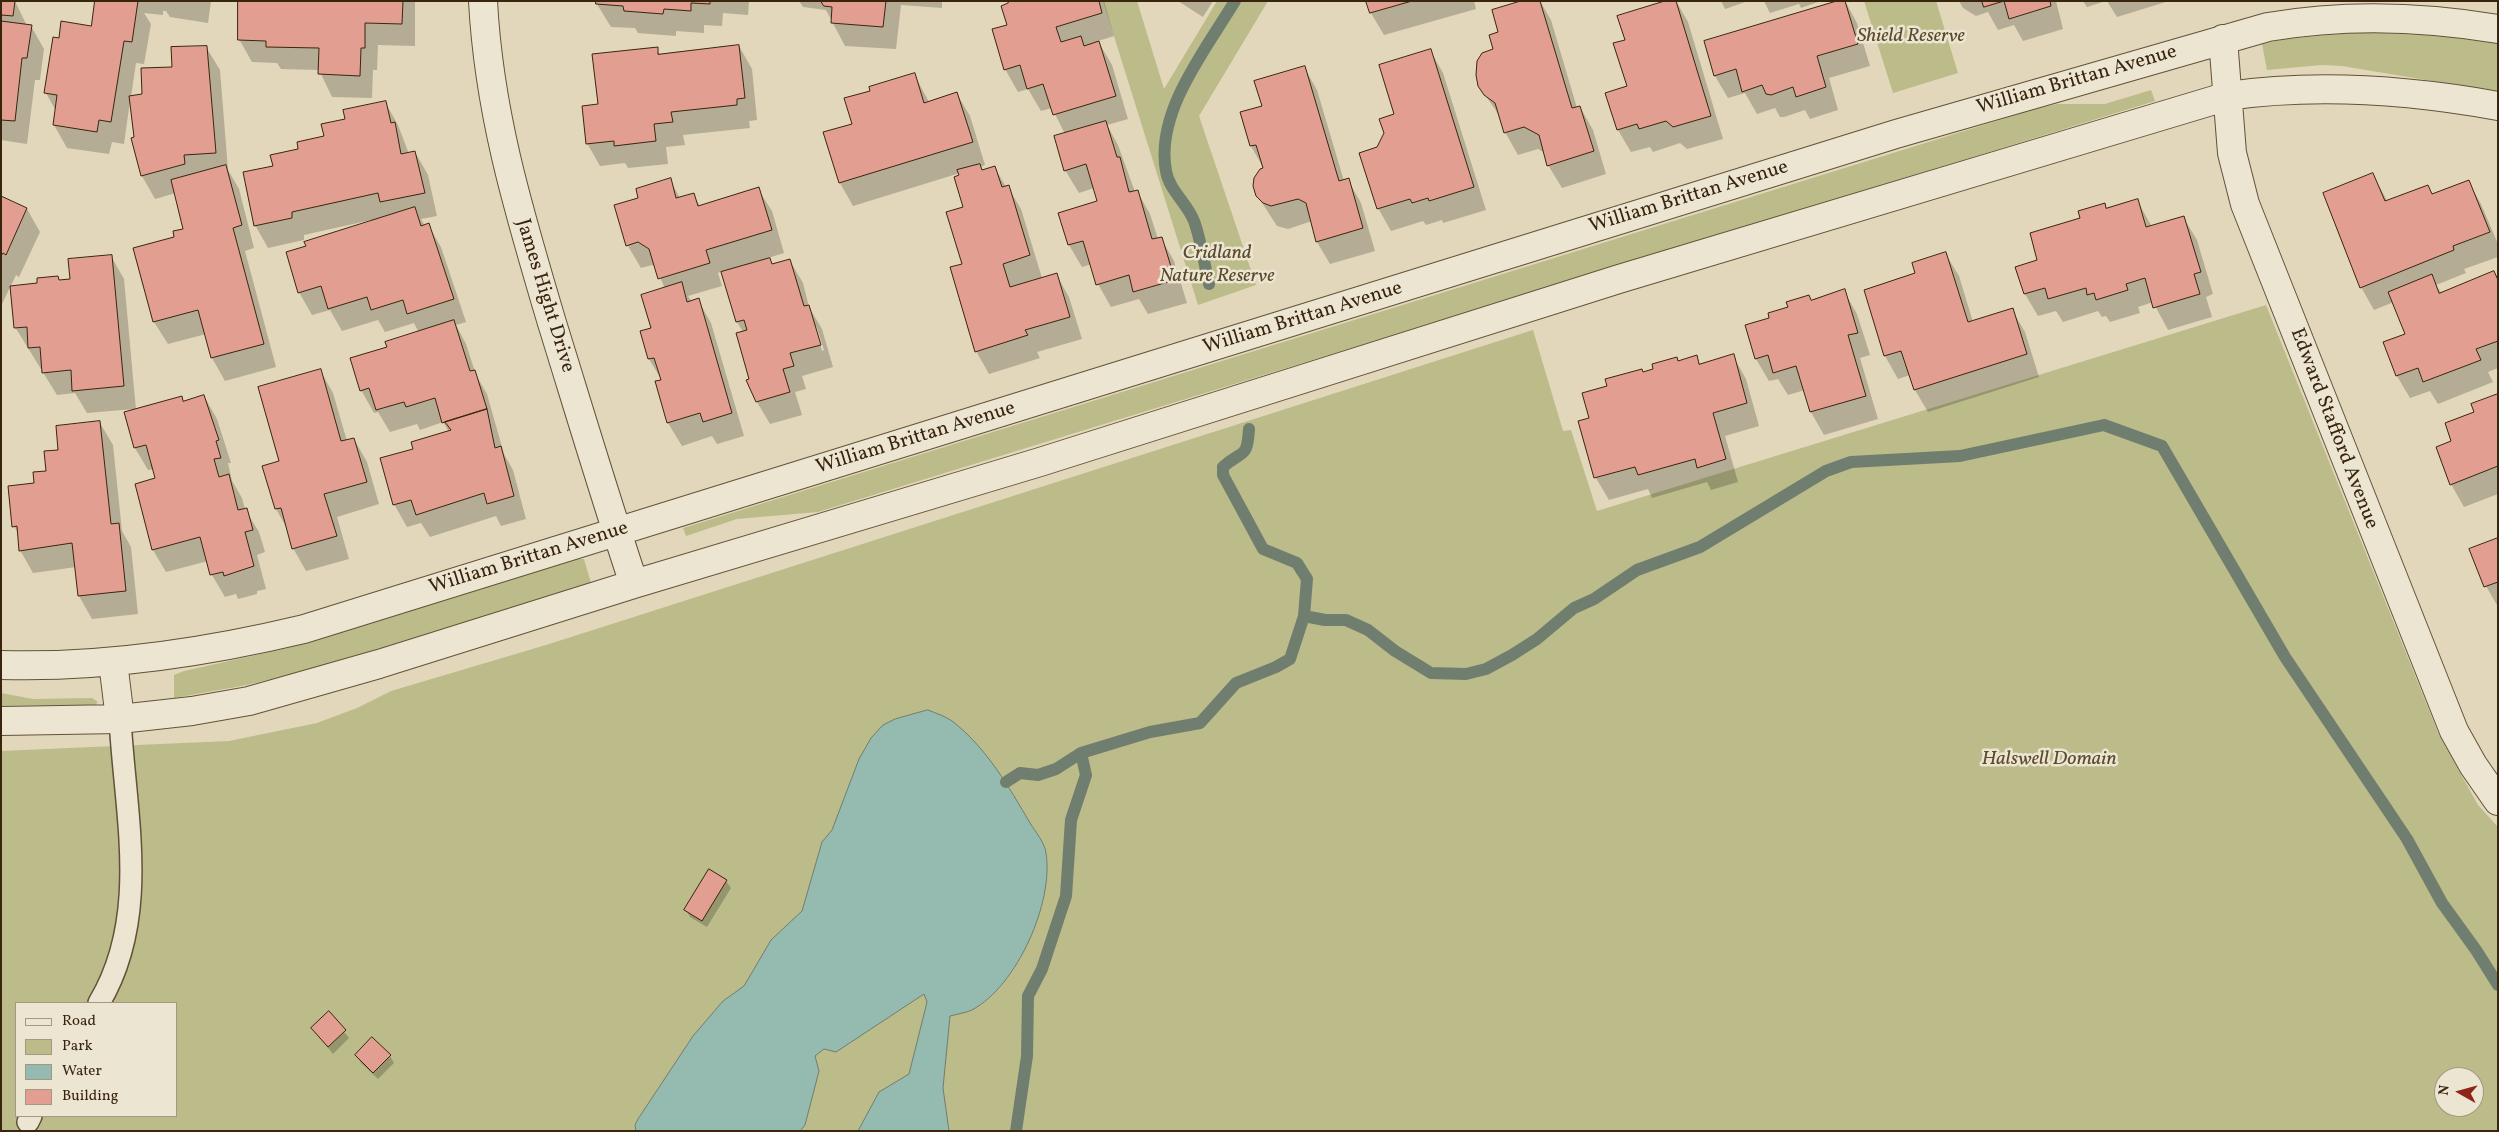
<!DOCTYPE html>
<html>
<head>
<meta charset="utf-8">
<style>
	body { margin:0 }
	#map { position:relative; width:2499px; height:1132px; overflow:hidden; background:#e2d7ba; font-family:Vollkorn,serif }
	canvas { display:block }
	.frame { position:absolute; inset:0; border:2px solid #39250e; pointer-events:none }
	.legend { position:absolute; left:15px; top:1002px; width:162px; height:115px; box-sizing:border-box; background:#ece5d2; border:1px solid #a49884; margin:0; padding:6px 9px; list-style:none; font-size:15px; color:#39250e }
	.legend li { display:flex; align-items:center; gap:10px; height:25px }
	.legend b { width:25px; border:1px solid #a49884 }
	.north { position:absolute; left:2434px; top:1067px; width:50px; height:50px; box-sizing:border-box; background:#ece5d2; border:1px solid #a49884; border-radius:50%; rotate:277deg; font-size:14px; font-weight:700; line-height:20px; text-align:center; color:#39250e }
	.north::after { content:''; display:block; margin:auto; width:18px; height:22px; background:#8f2418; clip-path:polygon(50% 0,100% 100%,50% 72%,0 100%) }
</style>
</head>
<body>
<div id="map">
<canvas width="2499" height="1132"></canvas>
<div class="frame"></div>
<ul class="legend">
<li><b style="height:6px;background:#ece5d2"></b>Road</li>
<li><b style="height:14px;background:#bbbc8a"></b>Park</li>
<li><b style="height:14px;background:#95baaf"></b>Water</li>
<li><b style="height:14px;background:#e29e90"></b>Building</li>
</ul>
<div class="north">N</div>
</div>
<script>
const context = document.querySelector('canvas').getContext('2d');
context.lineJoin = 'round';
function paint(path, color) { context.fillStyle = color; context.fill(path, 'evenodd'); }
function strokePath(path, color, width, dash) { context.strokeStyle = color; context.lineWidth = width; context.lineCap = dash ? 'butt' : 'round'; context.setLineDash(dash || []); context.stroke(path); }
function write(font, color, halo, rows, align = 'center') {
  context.font = font + ' Vollkorn,serif'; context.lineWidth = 5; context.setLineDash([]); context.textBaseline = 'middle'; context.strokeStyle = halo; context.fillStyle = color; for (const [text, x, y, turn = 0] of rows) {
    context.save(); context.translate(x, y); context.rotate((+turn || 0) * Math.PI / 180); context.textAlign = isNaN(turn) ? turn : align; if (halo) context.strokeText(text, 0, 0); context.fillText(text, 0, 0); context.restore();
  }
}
paint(new Path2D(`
	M1103,1H1137L1164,89L1217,1H1268L1199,116L1256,285L1198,305Z
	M1864,1H1936L1958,73L1893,93Z
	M2362,32L2444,36L2498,44V92L2342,66L2322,65L2267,70L2262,44L2285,39Z
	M2151,90L2155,101L818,512L737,519L686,536L683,528L2035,109L2057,104H2105Z
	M2266,305L2439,735L2478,805L2498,827V1131H1V751L229,741L317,723L357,708L391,691L546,645L1533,330L1563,431L1571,430L1597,511ZM16,1003H176V1116H16ZM2444,1077H2474V1107H2444Z
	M578,559H584L591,583L328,665L247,685L174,698V675L184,671L288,648Z
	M1,693L33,699L92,698L98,702L95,705L1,706Z`), '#bbbc8a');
const water = new Path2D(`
	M928,710C935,713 945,716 952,721C986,747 1009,787 1030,823C1035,831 1045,843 1046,853C1054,902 1017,986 972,1010C965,1013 957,1014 950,1016L943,1088L949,1131H858L879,1092L909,1074L927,1002L924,994L836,1052L824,1049L815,1056L819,1071L805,1125L800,1131H636L635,1125L638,1119L693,1036L723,1001L744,986L771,940L802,911L822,842L832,830L859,759L871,738L883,725L895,719Z`);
paint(water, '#95baaf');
strokePath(water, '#707e6f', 1);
paint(new Path2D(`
	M1,1H15L27,26H31L44,49L40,80H35L27,144L1,140Z
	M96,1H211L208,23L170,17L166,11H163V15L144,13L151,24L144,64L136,63L131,97L143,96L174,68L206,47L220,70L228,170L239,189L254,248L245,251L276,367L225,381L212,358L206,334L168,344L154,322L135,249L176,238L185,230L176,193L155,199L142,176L133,139L135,138L130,101L124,144L112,142L109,154L67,148L54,125L56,111L46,93L60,39L92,27Z
	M240,1H415V46L378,45L377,70H373L372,98L332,97L319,70L281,69L277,63L252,62L239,39Z
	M595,1H749L748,15L723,13L722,26L704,25V33L676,31V36L638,33L635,28L611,27Z
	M799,1H942V8L901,5L896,49L845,46L826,10L803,7Z
	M1009,1H1104L1114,36L1098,41L1112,65L1128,119L1107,125L1118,145L1135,192L1137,191L1150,214L1158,239L1161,238L1174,261L1187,303L1148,314L1139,299L1111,307L1098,284L1092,264L1082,267L1069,245L1099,202L1094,188L1079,193L1065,170V134L1052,108L1041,111L1028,89L1018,92L1005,69Z
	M1178,1H1213L1203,17Z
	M1368,1H1474L1476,9L1384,35L1371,13Z
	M1525,1H1540L1551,20L1577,108L1580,107L1593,130L1606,174L1562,188L1548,165L1545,153L1538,149L1518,155L1505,132L1501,118L1483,92L1500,33Z
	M1676,1L1688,22L1723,139L1687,149L1680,143L1653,152L1650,147L1631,152L1618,130L1607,94L1628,87L1626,40Z
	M1721,1H1748L1725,9Z
	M1764,1H1821L1801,8L1799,4L1770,13Z
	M1845,1L1857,23L1870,66L1829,78L1838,110L1810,119L1805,110L1784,117H1780L1775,108L1757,114L1745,93L1728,98L1715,76Z
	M1959,1H2056L2063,29L2023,41L2014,25L1998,30L1988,12L1976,16L1963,8Z
	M2083,1H2106L2087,7Z
	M2107,1H2169L2117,17Z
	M739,46L752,69L757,120L749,121L750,128L683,135L685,145L666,147L668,164L628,168L625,163L600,166L587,143L599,105L657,49L660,55Z
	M1430,50L1443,73L1486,210L1443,223L1442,220L1426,225L1423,221L1391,231L1378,208L1396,115Z
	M1304,67L1317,90L1344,181L1348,180L1361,203L1375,251L1330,264L1317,242L1312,221L1288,229L1277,226L1257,195L1264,169L1251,146L1263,106Z
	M914,74L929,102L957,94L970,116L985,165L980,167L983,171L995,168L1006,187H1008L1021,209L1042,278L1056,274L1069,297L1082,339L1037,352L1040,358L989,374L976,351L963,265L965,208L960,173L853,206L840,183L825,133L853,125L872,91Z
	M385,102L398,125L409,154L415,152L428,175L437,216L421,219L425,226L428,225L441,247L466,322L456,325L466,344L476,375L487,394L504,454L513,470L526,519L501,526L496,516L430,537L421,523L407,527L394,504L414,450L449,432L443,422L420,430L417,424L390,432L378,412L374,413L361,390L388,348L419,333L414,323L385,332L378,320L342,331L330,310L312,315L299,292L308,247L371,222V220L304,235V240L268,248L255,225L275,167L299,150L325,137L346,120Z
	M2373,175L2388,202L2432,195L2468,181L2481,204L2498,244V257L2464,269L2466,273L2436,285L2442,294L2498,280V368L2488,372L2493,382L2438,404L2430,391L2410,398L2397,376L2407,334L2394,302L2374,310L2361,287Z
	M670,180L680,198L693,194L700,206L758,189L772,211L784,253L768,258L772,265L790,261L803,283L809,307L822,329L833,367L802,376L806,389L795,392L802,415L770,424L757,402L748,381L751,380L743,332L737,322L722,271L718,273L722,286L688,296L692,302L698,300L711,323L744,436L717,444L712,436L682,446L668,423L656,382L661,379L649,359L642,332L652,329L665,289L656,267L652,265L641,268L628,246L616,206L640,199ZM814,324L817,328L824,350L822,351Z
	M1,197L27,209L40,232L19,277L16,275L1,306Z
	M2137,200L2152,227L2183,217L2197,240L2213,294L2206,297L2212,317L2168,330L2153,302L2138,307L2140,313L2110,322L2106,316L2102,317L2098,311L2063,322L2056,311L2038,316L2025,294L2017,268L2039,261L2081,219L2104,204L2107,209Z
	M1945,253L1959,276L1973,322L2012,310L2025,332L2039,377L1928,412L1915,390L1910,375L1898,379L1885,356L1865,291L1917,274Z
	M111,256L124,279L136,410L182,397L184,402L204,396L217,419L231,463H228L232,481L242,498L245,509L259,532L265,552L257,555L266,589L257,591V594L238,599L236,594L225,597L212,575L208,561L166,572L153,550L156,479L154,469L148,470L135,448L134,409L87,413L75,393L57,395L15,327L60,281L71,280Z
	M1844,291L1857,314L1870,355L1860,358L1878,419L1824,435L1811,412L1805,390L1788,395L1778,379L1769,381L1756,359L1771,319L1811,301Z
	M1733,356L1746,379L1759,426L1725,436L1738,482L1711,490L1707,482L1652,498L1648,489L1609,500L1596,478L1579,422L1590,419L1643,374L1677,359L1679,362L1696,357L1701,365Z
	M320,370L333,393L347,441L354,439L367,462L379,504L337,517L349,559L306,571L293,548L288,530L276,509L264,467L280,462Z
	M2498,395V494L2464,507L2451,484L2453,441L2475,412Z
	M100,423L113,445L122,531L131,547L138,614L92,619L79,596L76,567L33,573L20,550L19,535L14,526L36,485L48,472L59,451Z
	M2498,540V607L2486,586Z
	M726,881L731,888L707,927L690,917L686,910Z
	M329,1013L349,1038L333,1054L312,1028Z
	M356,1055L390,1056L394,1063L378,1079L361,1063Z`), '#0003');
strokePath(new Path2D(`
	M1209,284C1204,263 1201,240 1194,221C1187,203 1169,190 1166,171C1155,112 1206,49 1235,1
	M1249,429C1247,460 1243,449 1223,467V475L1263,549L1297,563L1307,579L1304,616L1325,620H1346L1368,630L1395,651L1431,673L1466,674L1486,669L1512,655L1537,639L1574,608L1594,599L1637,570L1700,547L1826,471L1851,462L1960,456L2104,425L2162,446L2285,657L2407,839L2442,903L2476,950L2498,985
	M1006,782L1020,773L1038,775L1056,769L1081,753L1150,732L1200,723L1236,683L1276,667L1290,659L1304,616
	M1016,1131L1027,1056L1028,996L1042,969L1066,896L1071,820L1086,775L1081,753`), '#707e6f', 12);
const building = new Path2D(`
	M1,1H15L13,16L2,15L1,17Z
	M95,1H138L132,42L124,41L111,122L99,120L97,132L53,125L57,95L44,93L53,37L59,38L61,21L91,26Z
	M238,1H403L402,24L365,23V48H361L360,76L318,74L319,48L266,47V41L238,40Z
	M596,1H710V4L691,3V11L664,9L663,14L624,11L623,6L596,4Z
	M821,1H886L883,27L831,23L832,7L824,6Z
	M1008,1H1099L1102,13L1056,27L1061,42L1081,36L1084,46L1099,41L1116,96L1053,115L1043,84L1027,89L1020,65L1004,70L992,29L1007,25L1001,6L1008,3Z
	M1366,1H1412L1370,13Z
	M1521,1H1540L1572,108L1580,106L1594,151L1547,166L1539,135L1524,127L1504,133L1495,103L1484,95L1478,86L1476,75L1477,61L1482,53L1493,49L1489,35L1498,32L1492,10Z
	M1665,1H1676L1711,116L1673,127L1666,121L1639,129L1637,124L1617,130L1605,93L1627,86L1613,43L1625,40L1617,16Z
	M1837,1H1845L1858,44L1817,56L1826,87L1796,97L1793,87L1771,95L1766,94L1762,85L1742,92L1736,69L1714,76L1704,41Z
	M1982,1H2050L2051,6L2009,19L2004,1L1984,7Z
	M1,21L32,25L27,58H22L15,121L1,120Z
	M739,45L745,98L737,99V105L671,112L673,122L654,124L656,141L614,146V141L586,144L582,106L598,104L592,54L658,47V54Z
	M207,46L216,153L184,155L185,164L141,176L131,138L134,137L129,96L142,94L141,68L172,67L171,47Z
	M1431,49L1474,187L1429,201L1428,198L1412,203L1410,199L1377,209L1359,153L1377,147L1384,133L1379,119L1394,114L1379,65Z
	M1305,66L1339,181L1349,178L1363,228L1316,242L1306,203L1298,199L1271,206L1263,203L1256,196L1253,186L1254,178L1260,169L1263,168L1256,145L1250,146L1240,112L1262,106L1254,81Z
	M915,73L924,103L957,92L973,142L839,183L823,132L852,124L844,98L870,91L869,87Z
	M386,101L391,123L395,122L401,154L415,151L425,193L380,202L378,193L292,212V218L254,226L243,172L273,166L270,155L298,149L297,142L324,136L321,124L345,119L343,110Z
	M1106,121L1117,157H1120L1129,192L1138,190L1152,239L1162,237L1175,280L1133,292L1129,275L1096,285L1083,241L1068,245L1058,213L1097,201L1086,164L1064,171L1054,136Z
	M980,164L982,170L995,166L1002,187L1009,185L1030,255L1003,264L1010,287L1057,273L1070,317L1025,330L1028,335L975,352L950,267L962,264L946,212L963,207L954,177L959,175L957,170Z
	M226,165L242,225L233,228L264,344L211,358L198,310L153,322L133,248L174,237L173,231L183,229L171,180Z
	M2373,173L2385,201L2428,185L2432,194L2469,180L2490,232L2453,246L2454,250L2360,288L2323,193Z
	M671,178L676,198L694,193L698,206L759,187L772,230L706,250L710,263L658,279L649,249L638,242L626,246L614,205L638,198L636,189Z
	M1,196L27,208L6,255L3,253L1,256Z
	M2138,199L2146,227L2184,216L2201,272L2194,274L2200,294L2153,308L2145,278L2126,284L2128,290L2096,300L2094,293L2087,295L2086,288L2048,299L2045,288L2024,294L2015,267L2037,260L2030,233L2080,218L2078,211L2105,203L2106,208Z
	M415,207L421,226L429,223L454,299L407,314L403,300L371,310L367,297L328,309L321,286L298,293L286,252L306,246L304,242Z
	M1946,252L1968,322L2013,308L2027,354L1914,390L1901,351L1884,356L1864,290L1915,273L1912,263Z
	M112,255L124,386L72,391L71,370L42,373L40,347L28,348L27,327L14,328L10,286L37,283V278L58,276L59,280L70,279L68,259Z
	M770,258L772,264L790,259L804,306L809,305L821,345L790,353L794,366L783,369L790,392L756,402L746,380L749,379L736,333L747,330L744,320L736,322L721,272Z
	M2494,271L2498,280V341L2476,349L2481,360L2423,382L2418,368L2396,376L2383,342L2405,334L2388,292L2432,274L2439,293Z
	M682,282L687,302L699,298L732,413L703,422L700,413L667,423L655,381L661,380L654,358L648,359L640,331L651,328L641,295Z
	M1845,289L1858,333L1848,335L1866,396L1810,412L1796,366L1773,373L1768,355L1755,359L1745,325L1769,318L1768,313L1788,307L1786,302L1809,295L1811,300Z
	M454,320L470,371L475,370L487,409L442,423L435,398L406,407L404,402L376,410L369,388L360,391L350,358L387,347L385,342Z
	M1734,354L1747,403L1713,413L1726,459L1697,468L1695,459L1638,475L1635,467L1594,478L1578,421L1589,418L1582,393L1607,386L1605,379L1642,369L1643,372L1653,369L1652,364L1677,357L1678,361L1697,355L1699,364Z
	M321,369L341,441L354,438L367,482L324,494L337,536L292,549L281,508L275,509L262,466L279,461L258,387Z
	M2498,394V466L2450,485L2436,447L2451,441L2445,423L2474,412L2471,404Z
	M204,395L219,440L216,441L221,458L214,459L219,477L229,474L238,510L247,508L253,530L245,532L254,566L224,576L223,572L210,575L200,537L152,550L135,484L155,478L146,445L134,448L124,412L182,396L183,401Z
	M487,409L495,448L501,446L514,496L487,504L484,493L416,515L411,500L393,505L380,458L413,449L411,442L451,430L445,422Z
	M100,421L111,524L119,523L126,591L78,596L72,543L19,551L17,526L12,527L8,486L34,483L33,472L46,471L44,451L58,450L56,426Z
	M2498,538V582L2484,587L2469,549Z
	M709,869L727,880L702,921L684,910Z
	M329,1011L346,1030L328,1047L311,1028Z
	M372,1037L391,1055L373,1073L355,1055Z`);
paint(building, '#e29e90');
strokePath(building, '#39250e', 1);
const lane = new Path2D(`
	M99,1003C151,916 125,814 120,719
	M28,1122L31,1116`);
const street = new Path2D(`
	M483,1C489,115 520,215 552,323C579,410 605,497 634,584
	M2223,39L2232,153L2245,204L2454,731L2473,765L2498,801
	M113,662L120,719
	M1,665C104,668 204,653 304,629L1896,134L2268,27C2344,14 2421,16 2498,29
	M1,721L120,719L192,711L249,701L379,664L634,584L1040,462L1619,279L2228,96C2318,83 2409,90 2498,106`);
strokePath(lane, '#635239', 24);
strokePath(street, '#635239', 30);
strokePath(lane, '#ece5d2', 21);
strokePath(street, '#ece5d2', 28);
write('italic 20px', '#5a4b2d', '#ece5d2', [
	["Shield Reserve",1911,37],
	["Cridland",1217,254],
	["Nature Reserve",1217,277],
	["Halswell Domain",2049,760]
]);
write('20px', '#39250e', '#ece5d2', [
	["William Brittan Avenue",2077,81,-16],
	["William Brittan Avenue",1689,198,-17],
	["James Hight Drive",544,296,73],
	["William Brittan Avenue",1303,319,-17],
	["Edward Stafford Avenue",2333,429,69],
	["William Brittan Avenue",916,439,-17],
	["William Brittan Avenue",529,559,-17]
]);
</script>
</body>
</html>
